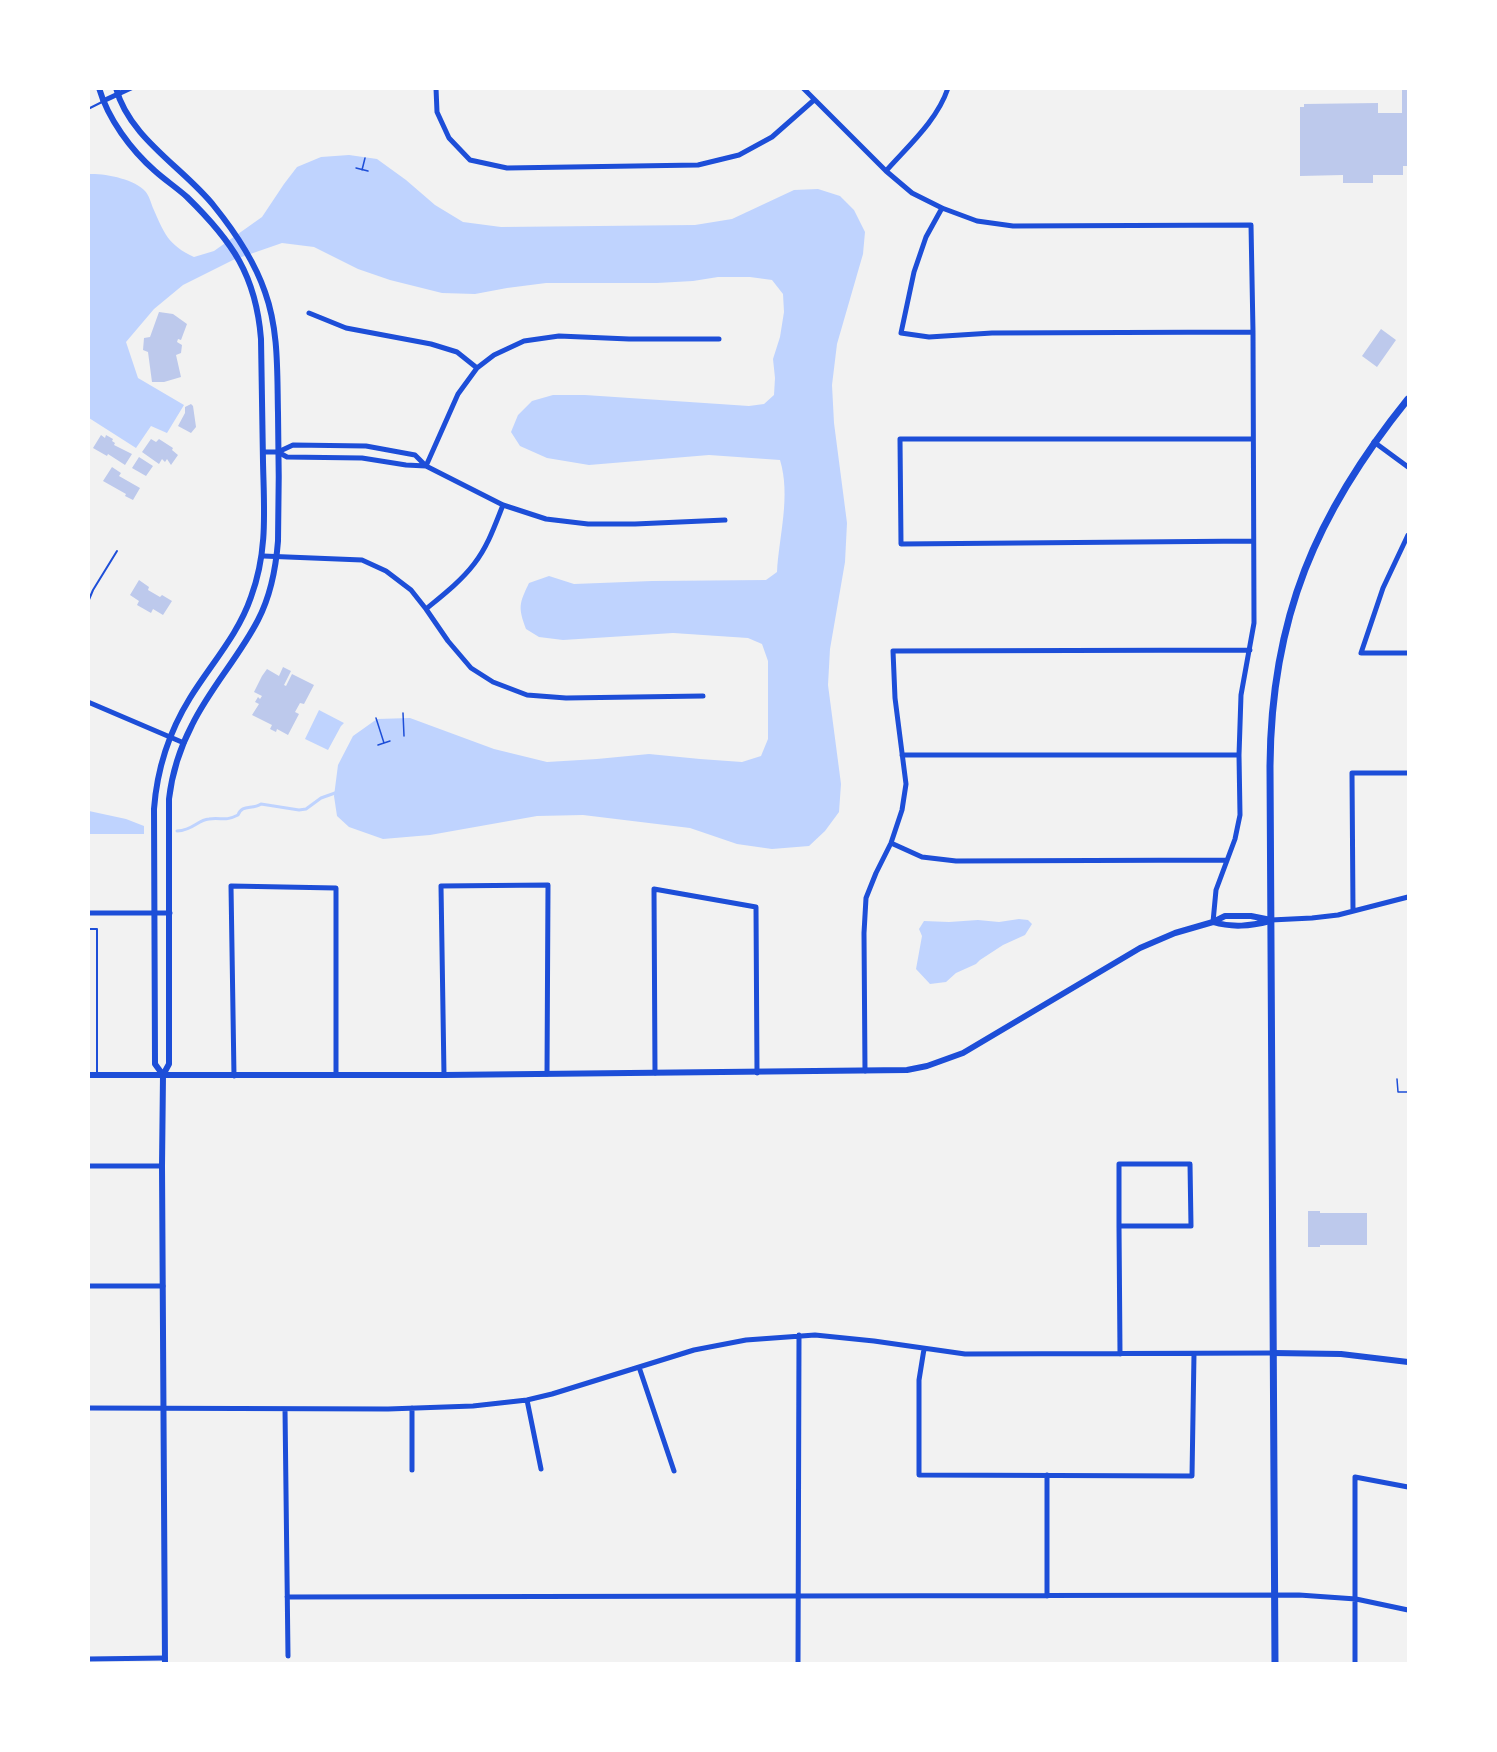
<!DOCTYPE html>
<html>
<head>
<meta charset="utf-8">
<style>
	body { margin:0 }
	#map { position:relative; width:1497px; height:1752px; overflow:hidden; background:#f2f2f2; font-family:Manrope,sans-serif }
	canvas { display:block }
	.frame { position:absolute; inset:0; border:90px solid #fff; pointer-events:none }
</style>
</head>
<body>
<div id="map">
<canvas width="1497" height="1752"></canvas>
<div class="frame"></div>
</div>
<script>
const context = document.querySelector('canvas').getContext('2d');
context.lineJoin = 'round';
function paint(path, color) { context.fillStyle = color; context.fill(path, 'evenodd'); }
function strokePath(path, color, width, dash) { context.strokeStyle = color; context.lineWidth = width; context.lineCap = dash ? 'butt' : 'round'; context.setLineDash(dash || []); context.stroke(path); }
paint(new Path2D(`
	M349,155L377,159L406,180L435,205L463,222L501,227L695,225L732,219L794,190L818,189L840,196L854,210L865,232L863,254L837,344L832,385L834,423L847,523L845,562L830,649L828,685L841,784L839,812L825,831L809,846L772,849L737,844L690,828L583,815L537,816L430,835L383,839L349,827L337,816L334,796L338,765L353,736L377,719L410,718L494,749L547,762L597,759L649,754L700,759L742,762L761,756L768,739V661L762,644L748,638L673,633L563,640L539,637L526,629C518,607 519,604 529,583L549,576L574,584L652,581L766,580L777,572C779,536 791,496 780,460L709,455L589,465L547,458L520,446L511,432L518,415L532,401L553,395H585L749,406L764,404L774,395L775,378L773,359L780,337L784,312L783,294L772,280L750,277H718L693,281L657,283H546L507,288L475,294L442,293L390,280L358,269L314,247L282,243L233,260L183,285L154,309L126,342L138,378L184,405L167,433L151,426L136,448L89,418L88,174C104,173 135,179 145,191C149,195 151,203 153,208C164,233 168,245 194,257L214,251L262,217L284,184L297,167L321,157Z
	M319,710L344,723L341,726L328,750L305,739Z
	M89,811L126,819L144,826V834H89Z
	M1019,919L1028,920L1032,924L1025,935L1003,945L980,960L976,964L956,973L946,982L930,984L916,969L922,936L919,929L924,921L949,922L978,920L999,922Z`), '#bfd3fe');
strokePath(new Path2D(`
	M177,831C194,830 197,820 209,819C222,817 224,822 238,815C242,804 252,810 261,804L299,810L306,809L321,798L335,793`), '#bfd3fe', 3);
paint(new Path2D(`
	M1402,90H1408V166H1403V175H1373V183H1343V175L1300,176V107H1304V104L1378,103V113H1402Z
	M159,312L173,314L187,324L181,340L178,339L177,342L182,345L181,353L176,355L181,377L164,382H152L148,352L143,350L144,338L150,337Z
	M1381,329L1396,340L1377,367L1362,356Z
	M191,404L193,406L196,427L191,433L178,426L185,413V407Z
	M101,435L105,438L106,435L113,439L112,441L115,443L114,445L132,454L125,465L108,454L107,456L93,448Z
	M151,439L156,442L159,439L173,448L172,450L178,455L171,465L167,459L165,462L162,459L159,464L142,452Z
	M139,457L153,466L146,476L132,468Z
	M112,467L121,473L119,476L140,488L133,500L125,496L126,494L103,481Z
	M139,580L149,587L148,590L160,597L162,595L172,601L163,615L153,609L151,613L137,605L139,601L130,595Z
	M283,667L291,671L284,685L286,686L292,674L314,685L304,704L300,703L295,712L299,714L288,735L277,729L276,732L270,729L272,725L252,715L259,704L255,702L258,697L260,699L262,696L254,692L262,676L267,669L279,676Z
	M1308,1211H1320V1213H1367V1245H1320V1247H1308Z`), '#bdc9ec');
strokePath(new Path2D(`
	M356,168L368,171
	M362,170L365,158
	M403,713L404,736
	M376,718L384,743
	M378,745L390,741
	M1397,1079L1398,1092H1408`), '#1d4ed8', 1.5);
strokePath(new Path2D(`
	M88,109L102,102
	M88,602L93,590L117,551
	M88,929H97V1072`), '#1d4ed8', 2);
strokePath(new Path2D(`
	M436,88L437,112L449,138L470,160L507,168L698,165L739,155L772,137L814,100
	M803,88L886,171L912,193L942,208L977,221L1013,226L1251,225L1253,332L1254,623L1241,695L1239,755L1240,815L1235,839L1216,890L1213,922
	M103,101L131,88
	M886,171C908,146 937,121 948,88
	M942,208L926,237L914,272L901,333L929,337L992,333L1253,332
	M309,313L346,328L431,344L457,352L477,368
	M1253,439H900L901,544L1253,541
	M1374,442L1408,467
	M263,452H278L293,445L366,446L415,455L426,466
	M278,452L287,457L362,458L406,465L426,466L503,505L546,519L588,524H635L725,520
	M426,466L458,394L477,368L494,355L524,341L559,336L629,339H719
	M1408,535L1383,588L1361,653H1408
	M263,556L362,560L386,571L411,590L426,609L448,641L471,668L493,682L527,695L566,698L703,696
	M426,609C443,595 461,581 474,564C488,546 495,525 503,505
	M88,702L184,743
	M902,755H1239
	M891,843L922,857L956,861L1227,860
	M1353,911L1352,773H1408
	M88,913H170
	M1271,920L1312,918L1338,915L1408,897
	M865,1071L864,933L866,898L876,873L891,843L902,810L906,784L895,698L893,651L1250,650
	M655,1073L654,889L756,907L757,1073
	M444,1075L441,886L548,885L547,1074
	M234,1076L231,886L336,888V1075
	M1119,1164H1190L1191,1226H1119Z
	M88,1166H162
	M1119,1226L1120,1354
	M88,1286H163
	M924,1349L919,1380V1475L1192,1476L1194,1354
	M639,1367L674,1471
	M527,1400L541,1469
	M88,1408L388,1409L473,1406L527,1400L552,1394L694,1350L746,1340L815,1335L874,1341L965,1354L1273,1353
	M412,1408V1470
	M285,1409L288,1656
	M1047,1596V1475
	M287,1597L1299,1595L1356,1599L1408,1610
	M88,1659L165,1658
	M798,1664L799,1335
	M1355,1664V1477L1408,1487`), '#1d4ed8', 5);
strokePath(new Path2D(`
	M99,88C108,119 131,150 155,171C165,180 177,188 187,197C232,241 256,275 261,339C262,380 262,421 263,462C264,509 268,551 251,597C238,635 211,664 190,698C169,732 157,769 154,809L155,1064L163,1075
	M116,88C129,138 184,168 214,206C235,232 254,260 265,292C279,331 277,372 278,413C279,456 279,498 278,541C276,567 270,597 258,620C239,657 210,688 192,725C180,748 172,773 169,799V1064L163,1075L162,1166L165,1664
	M1213,922C1233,928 1250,926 1270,921
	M88,1075H444L907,1070L927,1066L963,1053L1140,948L1175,933L1213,922L1225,916H1251L1271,920
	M1273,1353L1341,1354L1408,1362`), '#1d4ed8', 6);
strokePath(new Path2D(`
	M1275,1664L1270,766C1271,618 1316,513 1408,399`), '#1d4ed8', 7);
</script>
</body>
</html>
